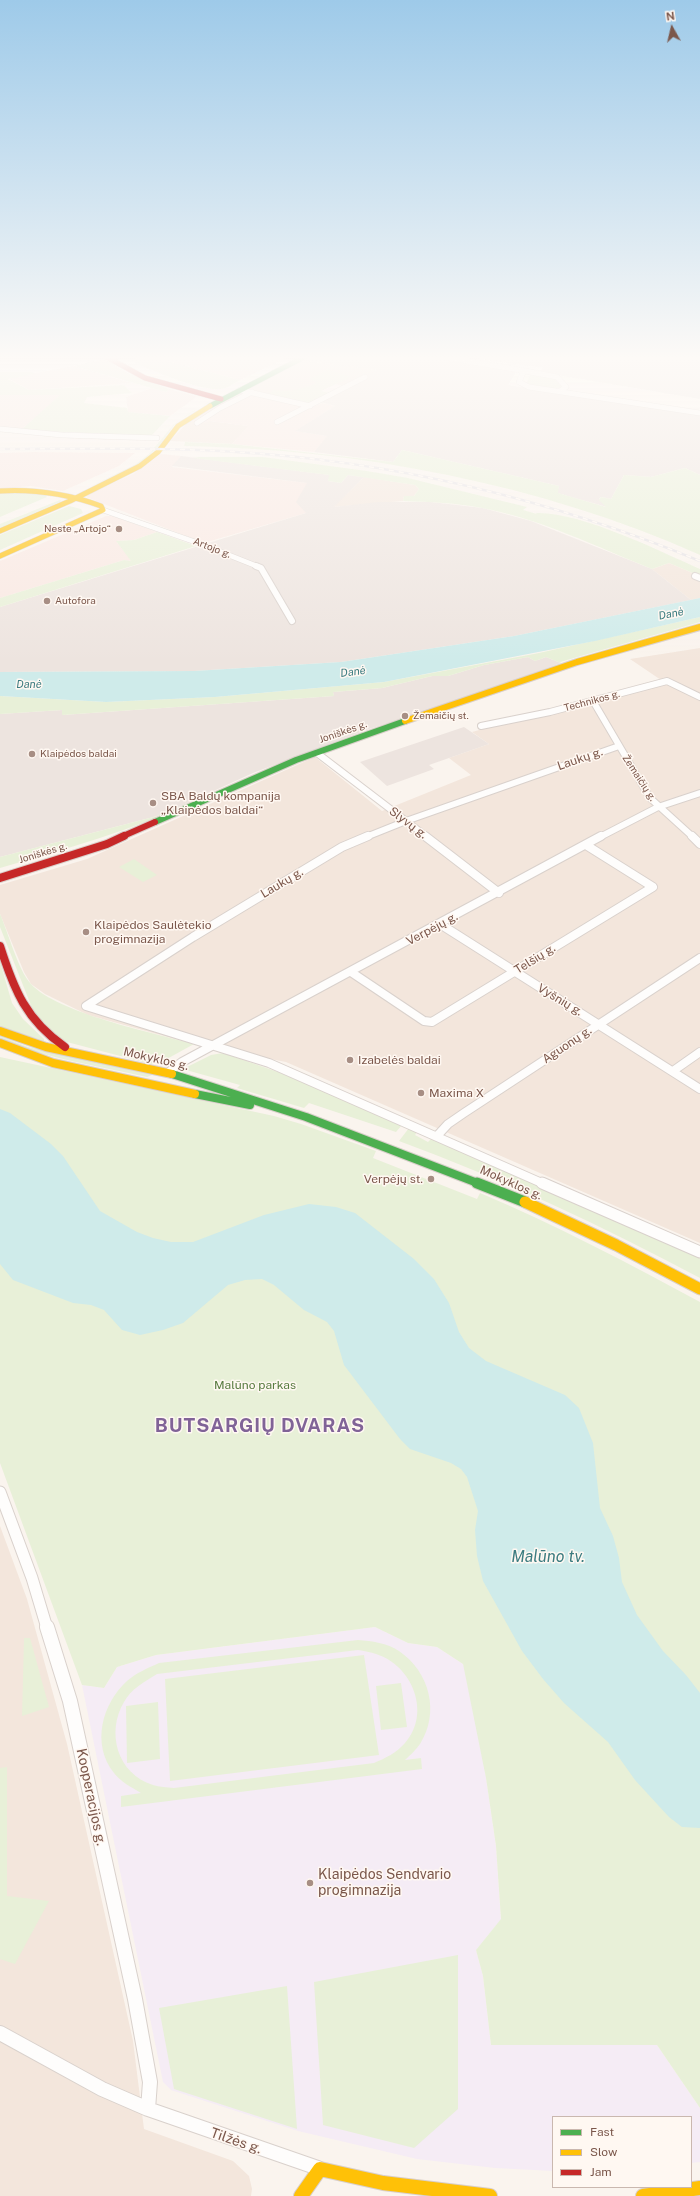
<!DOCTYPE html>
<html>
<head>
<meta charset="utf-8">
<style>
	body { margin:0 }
	#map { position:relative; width:700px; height:2196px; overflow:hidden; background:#faf4ee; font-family:"Public Sans",sans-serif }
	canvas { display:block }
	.legend { position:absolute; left:552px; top:2116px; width:140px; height:72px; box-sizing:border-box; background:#fff8f2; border:1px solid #cab8af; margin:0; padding:5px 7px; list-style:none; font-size:12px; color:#7b574b }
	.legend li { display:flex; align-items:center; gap:8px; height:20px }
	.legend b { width:20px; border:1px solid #cab8af }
	.north { position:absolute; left:652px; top:8px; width:40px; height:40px; -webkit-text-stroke:3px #fff8f2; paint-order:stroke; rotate:352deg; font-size:11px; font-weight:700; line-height:16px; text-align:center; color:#7b574b }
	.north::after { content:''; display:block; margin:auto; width:14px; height:18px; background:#7b574b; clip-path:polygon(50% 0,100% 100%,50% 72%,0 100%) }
</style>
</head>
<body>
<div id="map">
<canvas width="700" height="2196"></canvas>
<ul class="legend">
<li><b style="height:5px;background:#4caf50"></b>Fast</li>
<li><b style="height:5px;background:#ffc107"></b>Slow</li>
<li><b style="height:5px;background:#c62828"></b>Jam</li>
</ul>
<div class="north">N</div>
</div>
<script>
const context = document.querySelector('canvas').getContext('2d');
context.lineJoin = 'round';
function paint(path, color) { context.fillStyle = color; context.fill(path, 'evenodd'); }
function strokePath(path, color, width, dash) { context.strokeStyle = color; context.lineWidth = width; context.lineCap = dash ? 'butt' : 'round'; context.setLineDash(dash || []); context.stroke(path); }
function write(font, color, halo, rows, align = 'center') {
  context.font = font + ' "Public Sans",sans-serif'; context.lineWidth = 3; context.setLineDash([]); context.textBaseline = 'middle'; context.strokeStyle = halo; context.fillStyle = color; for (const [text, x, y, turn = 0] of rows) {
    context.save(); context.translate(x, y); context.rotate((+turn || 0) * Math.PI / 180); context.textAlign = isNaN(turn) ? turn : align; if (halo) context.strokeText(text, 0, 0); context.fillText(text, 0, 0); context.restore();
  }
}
paint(new Path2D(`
	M301,360L377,370L344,386L334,384L321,391L311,403L245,389Z
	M189,421H210L249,426L232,444L170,441Z
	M364,477L415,485L419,489L414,496H404L403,501L333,507Z
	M669,563L700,576V598L691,600L652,569Z
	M700,648V1243L286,1062L193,1044L88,1015L45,994L31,984L24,972L0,914V885L87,859L315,757L382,811L471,775L449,758L489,744L472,732L661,680L630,659Z
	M0,1526L27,1599L67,1744L133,2041L144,2129L233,2161L249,2176L252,2189L251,2196H0Z`), '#f3e6dc');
paint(new Path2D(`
	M158,356H290L240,380L155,358Z
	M74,366L132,383L29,390L8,378Z
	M152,388L166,392L169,389L196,396L195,398L170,416L128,412L126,397Z
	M239,392L310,408L323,403L335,406L296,431L328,436L314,452L232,444L248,426L210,421L205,423L189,421Z
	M0,395H61L21,430L0,428Z
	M32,452L135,453L119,466L63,491L30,486L0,489V453Z
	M161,454L181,456L172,467L307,483L306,513L204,543L86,497L91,493L133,474Z
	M106,516H113L157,532L134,540L116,541L132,561L124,560L0,598V561Z`), '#f9e8e2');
paint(new Path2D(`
	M311,356H425L513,370L516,372L508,385L700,415V475L685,468L651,477L624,475L611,499L601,497L599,499L607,507L557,493L559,486L402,450L393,462L314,452L327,436L295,431L335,406L316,401L376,370L301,360Z
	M460,356H700V399L539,372L543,368Z
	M181,456L330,475L328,481L341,483L348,475L364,477L334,507L378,502H431L483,508L531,521L652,569L691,600L514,636L341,662L194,671L0,672V607L306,513L296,502L307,483L172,466Z
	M528,657L535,661L546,657L561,663L445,705L366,730L253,773L161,815L0,857V714L62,710V715L334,696L333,692L382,688L432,676H448L484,665Z
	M464,727L489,744L429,765L434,769L387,786L360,762Z`), '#ede4df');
paint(new Path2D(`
	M375,1627L408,1643L437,1647L463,1664L481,1696L486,1778L496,1846L501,1920L476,1950L483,1976L491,2045H657L700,2108V2162L691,2163V2117H553V2171L495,2168L417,2159L298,2131L171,2090L163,2082L82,1685L104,1688L117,1667L156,1655Z`), '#f5ecf5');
paint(new Path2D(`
	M140,356L155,358L240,380C233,384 227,389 220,389C200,391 149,370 131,360Z
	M104,359L127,373L169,389L166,392L74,366Z
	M328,369L351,377L321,391L330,393L311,403L305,404L266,395L274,390C289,393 302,389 316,383L310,379Z
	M0,372H32L34,374L8,379L29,390L124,385L132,393L87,397L84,403L127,408L128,412L170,416L151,436L21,430L60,395H0Z
	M531,372L554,377L562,387L556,389L528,384L527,382Z
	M208,402H209L188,414L175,424L160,445L142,462L75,494L136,464L149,454L174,424Z
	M185,442L232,444L393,462L402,450L559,486L558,493L606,507L599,500L601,497L611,499L624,475L651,477L685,468L700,475V555C542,484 357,449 184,446Z
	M199,457H263L367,471L408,478L527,507L523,510L537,514L536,513C579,511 660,551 700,569V576L669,563L652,569C597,547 541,519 482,508C456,503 430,502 403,501L404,496H414L419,489L415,485L348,475L341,483L328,481L329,475L193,458Z
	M29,491L45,494L47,497L0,517V494Z
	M60,500L62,501L0,528V524Z
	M69,506L81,509L83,513L0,550V535Z
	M157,532L196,546L0,607V598L124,560L131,561L116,541L134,540Z
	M700,617V622L560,662L561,663L546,657L535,661L528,657L484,665L448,676H432L382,688L333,692L334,696L62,715V710L0,714V696L106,702L215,697L384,682L539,653Z
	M196,799V801C132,830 67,849 0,868V857L161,815Z
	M134,859L157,875L143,882L119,867Z
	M0,914C8,932 18,970 31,984C57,1013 154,1033 194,1044L165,1060L151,1064L63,1041L34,1013L0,927Z
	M0,962L12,1003L23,1019L44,1039V1041L0,1026Z
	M0,1036L28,1047L152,1075L147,1077C99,1066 46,1059 0,1038Z
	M223,1053L278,1072L402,1125L396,1132L309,1103L304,1108L237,1088L240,1085L186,1070L187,1067L211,1055Z
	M0,1057L274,1116L301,1124L376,1151L373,1158L477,1199L480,1193C556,1225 628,1263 700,1302V2108L657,2045H491L483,1976L476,1950L501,1919L496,1846L486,1778L463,1664L437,1647L408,1643L375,1627L156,1655L117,1667L104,1688L82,1685L0,1463Z
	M409,1128L417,1132L415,1135L428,1142L432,1138L700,1257V1278C602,1226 503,1179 399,1141Z
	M24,1638H30L49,1707L22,1716Z
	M358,1640C372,1641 387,1643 399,1651C430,1672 440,1713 420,1744C416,1750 410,1755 405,1760L421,1758L422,1769L121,1807V1796L141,1793C131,1787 121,1782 114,1773C91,1744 102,1704 127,1681C136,1673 148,1668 159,1663ZM358,1650C364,1651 371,1652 376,1654C412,1665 432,1713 405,1743C396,1753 386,1758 374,1763L174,1788C167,1787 159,1787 153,1785C117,1774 106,1732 124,1702C131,1689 144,1682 157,1674Z
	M364,1655L379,1755L170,1781L165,1679Z
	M401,1683L407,1727L381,1730L376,1686Z
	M158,1702L160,1759L127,1763L126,1706Z
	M7,1767V1896L49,1901L15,1964L0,1959V1768Z
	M458,1955V2109L414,2148L323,2125L314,1982Z
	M287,1986L297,2129L174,2089L159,2008Z`), '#e8f0d8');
paint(new Path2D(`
	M700,598V617L595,641L384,682L215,697L106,702L0,696V672L194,671L341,662L514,636Z
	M0,1109L10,1113L51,1144L63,1156L100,1211L137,1232L153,1238L171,1242H193L264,1215L309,1204L336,1207L355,1213L414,1259L434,1279L449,1303L459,1332L469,1348L486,1361L565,1395L579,1408L593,1443L600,1508L613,1536L619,1558L622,1582L637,1615L663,1651L686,1675L700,1693V1828L682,1827L669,1817L635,1780L608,1742L564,1703L543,1679L522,1651L483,1581L477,1556L475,1530L478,1511L467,1477L461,1469L451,1463L410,1449L400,1439L344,1365L334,1331L327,1322L304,1310L274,1285L262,1279L245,1280L228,1285L183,1323L163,1330L140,1335L122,1330L104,1310L91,1305L73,1303L13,1280L0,1264Z`), '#cfebea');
const streetFar4 = new Path2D(`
	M438,356L520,370L523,373L519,382L529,387L700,413
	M520,370L557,377L566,387L560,391
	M240,390L310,406
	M277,422L365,377
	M197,423L220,408L252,392
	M0,429L62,435L157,438
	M103,510L201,544L259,567`);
const streetFar3 = new Path2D(`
	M256,566L261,568L292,621
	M695,576L700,578
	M593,701L650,798L693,837
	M481,726L550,712L667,681L700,697
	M317,753L427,837
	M366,837L406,821L619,746
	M600,837L658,807L700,793`);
const streetFar2 = new Path2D(`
	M368,836L342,847L193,937L86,1006L269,1063L544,1184
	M425,836L499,893
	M692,836L700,844
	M440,924L700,1089
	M351,972L424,1021L432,1022L653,887L586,845
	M673,1071L700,1052
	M168,1073L182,1062L601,836
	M437,1136L448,1124L464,1113L700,958`);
const streetFar1 = new Path2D(`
	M542,1183L700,1252
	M0,1492L32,1578L47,1628`);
const street = new Path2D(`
	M47,1627L70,1701L135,1999L150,2082L148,2109
	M0,2033L102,2089L148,2109L318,2168`);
const fastFar3 = new Path2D(`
	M210,406L306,356`);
const fastFar2 = new Path2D(`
	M155,822L296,760L405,721`);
const fastFar1 = new Path2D(`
	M172,1074L306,1117L480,1184
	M195,1094L250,1105`);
const fast = new Path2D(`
	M477,1183L525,1202`);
const slowFar4 = new Path2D(`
	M0,491C35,489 68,494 101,506L103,510L0,556
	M0,531L70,501L140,466L158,452L178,426L210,406`);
const slowFar3 = new Path2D(`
	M405,721L577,662L700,627`);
const slowFar2 = new Path2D(`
	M0,1031L46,1047L172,1074
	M0,1043L53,1063L195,1094`);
const slowFar1 = new Path2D(`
	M525,1202L616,1245L700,1289`);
const slow = new Path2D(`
	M301,2196L320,2169L383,2183L490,2196
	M643,2196L700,2188`);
const jamFar2 = new Path2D(`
	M105,356L145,378L221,399`);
const jamFar1 = new Path2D(`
	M121,837L155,822`);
const jam = new Path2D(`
	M0,878L107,844L124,836
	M0,946C14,990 26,1020 65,1047`);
strokePath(streetFar4, '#d9d1cc', 6);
strokePath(streetFar3, '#d9d1cc', 8);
strokePath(streetFar2, '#d9d1cc', 10);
strokePath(streetFar1, '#d9d1cc', 13);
strokePath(street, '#d9d1cc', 16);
strokePath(fastFar3, '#d9cfca', 6);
strokePath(fastFar2, '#d9cfca', 8);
strokePath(fastFar1, '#d9cfca', 10);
strokePath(fast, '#d9cfca', 13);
strokePath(slowFar4, '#d9cfca', 6);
strokePath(slowFar3, '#d9cfca', 8);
strokePath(slowFar2, '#d9cfca', 10);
strokePath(slowFar1, '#d9cfca', 13);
strokePath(slow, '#d9cfca', 16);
strokePath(jamFar2, '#d9cfca', 6);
strokePath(jamFar1, '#d9cfca', 8);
strokePath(jam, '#d9cfca', 10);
strokePath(streetFar4, '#fefdfc', 5);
strokePath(streetFar3, '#fefdfc', 6);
strokePath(streetFar2, '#fefdfc', 8);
strokePath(streetFar1, '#fefdfc', 11);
strokePath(street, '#fefdfc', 14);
strokePath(fastFar3, '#4caf50', 5);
strokePath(fastFar2, '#4caf50', 6);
strokePath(fastFar1, '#4caf50', 8);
strokePath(fast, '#4caf50', 11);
strokePath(slowFar4, '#ffc107', 5);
strokePath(slowFar3, '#ffc107', 6);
strokePath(slowFar2, '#ffc107', 8);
strokePath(slowFar1, '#ffc107', 11);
strokePath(slow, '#ffc107', 14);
strokePath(jamFar2, '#c62828', 5);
strokePath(jamFar1, '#c62828', 6);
strokePath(jam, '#c62828', 8);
const rail = new Path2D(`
	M0,449C79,449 158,447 237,452C397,462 552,500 700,561`);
strokePath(rail, '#e6e3e6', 2.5);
strokePath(rail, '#fff8f2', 1.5, [5]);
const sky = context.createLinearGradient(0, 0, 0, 663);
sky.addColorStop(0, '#9ecae9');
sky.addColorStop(0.54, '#fdfaf7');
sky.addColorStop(1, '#fdfaf700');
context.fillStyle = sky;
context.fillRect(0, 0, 700, 663);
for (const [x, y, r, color] of [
	[119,529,4,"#a78e84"],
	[47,601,4,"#a78e84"],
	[405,716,4,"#a78e84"],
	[32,754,4,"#a78e84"],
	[153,803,4,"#a78e84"],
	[86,932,4,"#a78e84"],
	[350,1060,4,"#a78e84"],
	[421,1093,4,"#a78e84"],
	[431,1179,4,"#a78e84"],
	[310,1883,4,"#a78e84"]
]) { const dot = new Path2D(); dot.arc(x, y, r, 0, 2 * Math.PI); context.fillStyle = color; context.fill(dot); strokePath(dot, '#fff8f2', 1.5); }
write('10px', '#7b574b', '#fff8f2', [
	["Neste „Artojo“",111,529,"right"],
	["Autofora",55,601],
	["Žemaičių st.",413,716],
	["Klaipėdos baldai",40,754]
], 'left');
write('10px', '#7b574b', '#fff8f2', [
	["Artojo g.",212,548,21],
	["Technikos g.",592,701,-15],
	["Joniškės g.",343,732,-19],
	["Žemaičių g.",639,778,57],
	["Joniškės g.",43,853,-17]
]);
write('italic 11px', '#3c7c80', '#fff8f2', [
	["Danė",671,614,-11],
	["Danė",353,672,-7],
	["Danė",29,685]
]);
write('12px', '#7b574b', '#fff8f2', [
	["Laukų g.",580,759,-19],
	["Slyvų g.",408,823,37],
	["Laukų g.",282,883,-31],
	["Verpėjų g.",432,929,-28],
	["Telšių g.",535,959,-32],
	["Vyšnių g.",560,1000,31],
	["Aguonų g.",567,1045,-34],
	["Mokyklos g.",156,1059,13],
	["Mokyklos g.",511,1183,24]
]);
write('12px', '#7b574b', '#fff8f2', [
	["SBA Baldų kompanija",161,796],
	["„Klaipėdos baldai“",161,810],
	["Klaipėdos Saulėtekio",94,925],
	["progimnazija",94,939],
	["Izabelės baldai",358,1060],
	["Maxima X",429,1093],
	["Verpėjų st.",423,1179,"right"]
], 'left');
write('12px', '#577b3f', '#fff8f2', [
	["Malūno parkas",255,1385]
]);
write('14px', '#7b574b', '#fff8f2', [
	["Kooperacijos g.",91,1797,78],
	["Tilžės g.",236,2141,19]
]);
write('14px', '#7b574b', '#fff8f2', [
	["Klaipėdos Sendvario",318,1875],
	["progimnazija",318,1891]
], 'left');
write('italic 16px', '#3c7c80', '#fff8f2', [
	["Malūno tv.",548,1557]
]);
context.letterSpacing = '1px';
write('bold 19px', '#806397', '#fff8f2', [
	["BUTSARGIŲ DVARAS",260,1426]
]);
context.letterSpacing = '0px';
</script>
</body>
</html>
